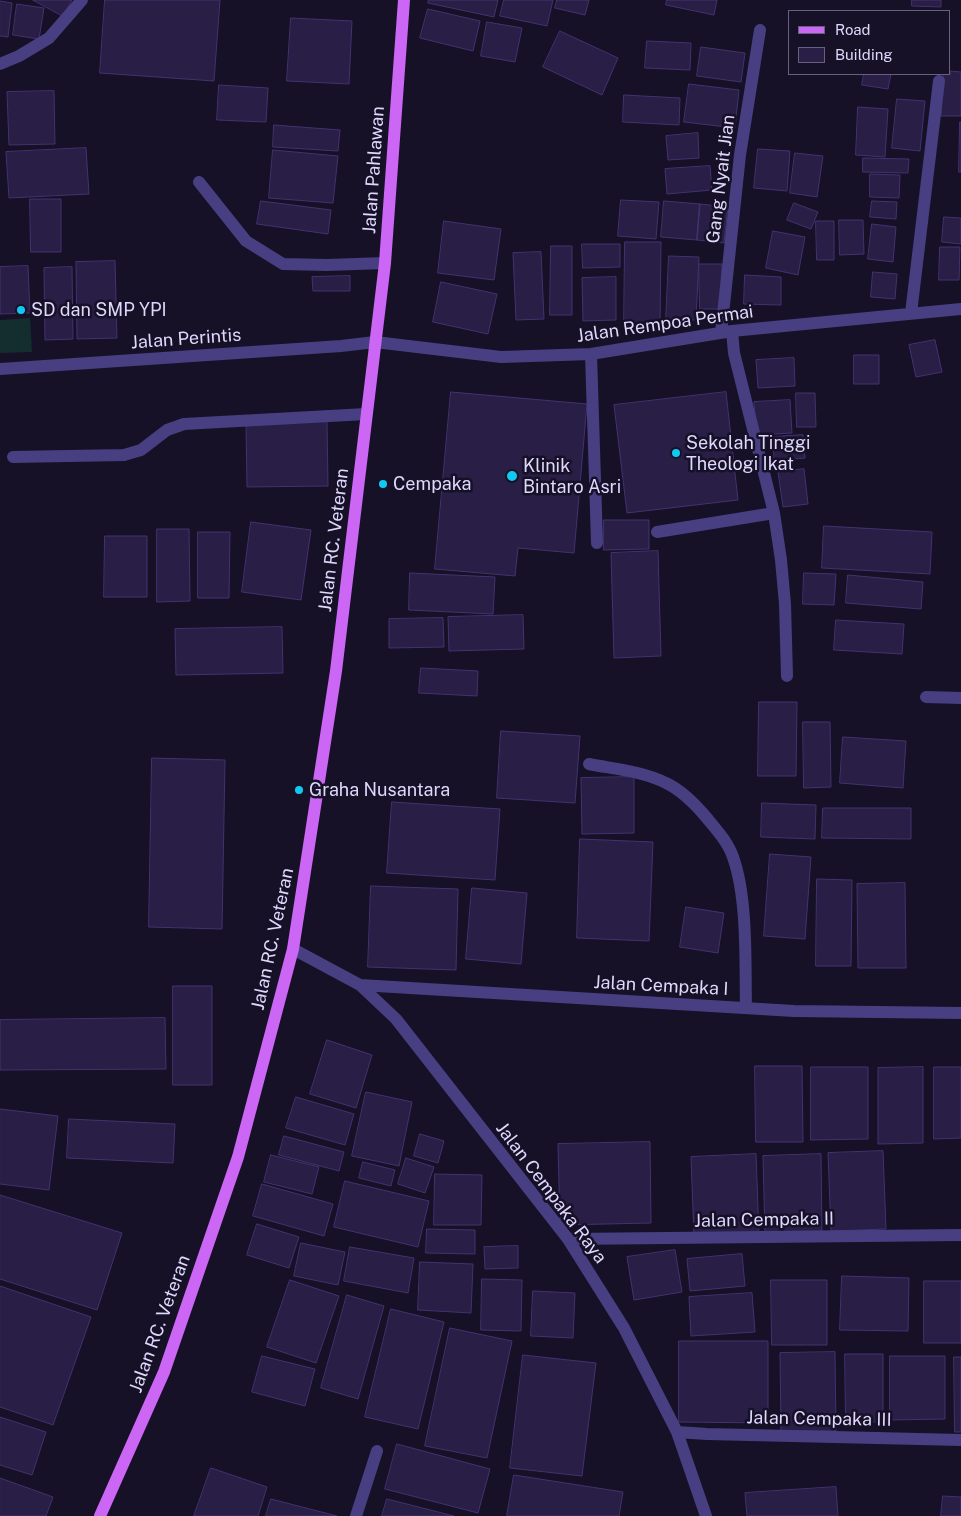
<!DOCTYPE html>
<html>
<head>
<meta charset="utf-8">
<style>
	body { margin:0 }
	#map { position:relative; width:961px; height:1516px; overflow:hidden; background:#161126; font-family:"Public Sans",sans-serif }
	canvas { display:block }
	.legend { position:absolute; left:788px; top:10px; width:162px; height:65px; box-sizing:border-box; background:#161126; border:1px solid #66617c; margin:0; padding:6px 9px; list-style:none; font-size:15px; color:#dfd8fd }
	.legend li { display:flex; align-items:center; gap:10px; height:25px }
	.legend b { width:25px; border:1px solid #66617c }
</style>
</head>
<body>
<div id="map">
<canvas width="961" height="1516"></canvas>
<ul class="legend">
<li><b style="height:6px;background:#cb66f5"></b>Road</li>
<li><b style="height:14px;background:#291e46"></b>Building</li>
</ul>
</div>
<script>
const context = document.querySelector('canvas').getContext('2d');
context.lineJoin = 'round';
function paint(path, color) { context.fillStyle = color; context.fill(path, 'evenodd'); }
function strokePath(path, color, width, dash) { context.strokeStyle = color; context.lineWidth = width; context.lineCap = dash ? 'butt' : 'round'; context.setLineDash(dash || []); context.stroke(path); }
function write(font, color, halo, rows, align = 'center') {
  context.font = font + ' "Public Sans",sans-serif'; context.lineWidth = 5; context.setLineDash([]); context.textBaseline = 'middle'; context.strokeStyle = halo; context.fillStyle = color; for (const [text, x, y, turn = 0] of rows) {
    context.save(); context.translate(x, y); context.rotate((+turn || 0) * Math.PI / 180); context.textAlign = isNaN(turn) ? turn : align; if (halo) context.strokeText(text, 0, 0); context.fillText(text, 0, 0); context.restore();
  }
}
paint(new Path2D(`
	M30,318L32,352L0,353V320Z`), '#142e30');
const building = new Path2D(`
	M33,0H72L63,16Z
	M105,0H220L214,81L100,73Z
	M429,0H498L494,17L428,3Z
	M504,0H553L547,26L500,16Z
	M557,0H589L585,15L555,8Z
	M667,0H717L714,15L666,5Z
	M912,0H941V7L912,6Z
	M0,1L12,3L8,37L0,36Z
	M17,4L44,8L39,39L13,35Z
	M428,9L480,21L473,51L420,38Z
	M291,18L352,21L349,84L287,81Z
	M487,22L522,28L515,62L481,56Z
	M560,31L618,58L602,95L543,67Z
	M647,41L691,43L690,70L645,68Z
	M701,47L745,53L741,82L697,76Z
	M950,71L961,72V116H941L943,74H950Z
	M864,74H891L888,89L862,85Z
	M689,84L739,90L735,128L684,122Z
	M219,85L268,88L266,122L217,120Z
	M54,91L55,144L9,145L7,92Z
	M624,95L680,98L679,125L623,122Z
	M897,99L925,101L920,151L892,148Z
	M858,107L888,109L885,157L856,155Z
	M960,122H961V172H959Z
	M274,125L340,130L338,151L273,147Z
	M698,133L699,158L668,160L666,136Z
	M86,148L89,194L9,198L6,152Z
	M758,149L790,151L787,191L754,188Z
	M273,150L338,156L333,203L269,198Z
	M795,153L823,156L817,197L790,193Z
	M863,158L909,159L908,173L863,172Z
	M710,166L712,190L667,194L665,169Z
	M870,174L900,175L899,198L870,197Z
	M30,199H61V252H31Z
	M621,200L659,202L656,239L618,236Z
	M261,201L331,210L328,234L257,224Z
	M664,201L700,204L697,240L661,237Z
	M872,201L897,202L896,219L870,217Z
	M794,203L818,212L811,229L787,220Z
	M700,204L728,207L724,243L697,240Z
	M944,217L961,218V244L942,242Z
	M839,220H863L864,254L840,255Z
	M444,221L501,229L494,280L438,273Z
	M816,221H834V260H817Z
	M872,224L896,227L893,262L868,259Z
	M773,231L805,237L798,275L766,268Z
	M625,242H661L660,329L624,328Z
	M582,244H620V267L583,268Z
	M551,246H572V315H550Z
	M940,247H960L959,280H939Z
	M541,252L544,319L516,320L513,253Z
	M669,256L699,257L696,320H666Z
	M115,261L117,338L77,339L76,262Z
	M699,264H722V309H700Z
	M28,266L30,313L0,314V267Z
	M72,267L73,339L45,340L44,268Z
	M873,272L897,274L895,299L871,297Z
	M745,275L781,277V305L744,304Z
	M350,276V291H313L312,277Z
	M616,277V320L583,321L582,278Z
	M441,282L497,294L488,334L433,322Z
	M935,340L942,372L916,377L909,345Z
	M854,355H879V384H854Z
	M794,358L795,386L758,388L756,360Z
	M451,392L587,404L574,553L518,548L515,576L435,569Z
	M726,392L738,500L627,513L614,405Z
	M796,393H815L816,427H797Z
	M790,400L792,433L756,435L754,402Z
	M327,422L328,486L247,487L246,423Z
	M803,435L805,458L774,461L773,437Z
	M804,469L808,504L783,507L778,472Z
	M604,520H649V549L604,550Z
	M251,522L311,530L301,600L242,592Z
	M824,526L932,532L930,574L822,568Z
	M157,529H189L190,601L157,602Z
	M198,532H230L229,598H198Z
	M105,536H147V597H104Z
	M658,551L661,656L614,658L611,553Z
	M410,573L495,577L493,614L409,610Z
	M804,573L836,574L834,605L803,604Z
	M848,575L923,582L921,609L846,603Z
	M523,615L524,649L449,651L448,617Z
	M443,618L444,647L389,648V619Z
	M836,620L904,624L902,654L834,650Z
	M282,627L283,673L176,675L175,629Z
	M421,668L478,671L477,696L419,693Z
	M759,702H797L796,776H758Z
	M803,722H830L831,787L804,788Z
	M501,731L580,736L575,803L497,798Z
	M843,737L906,741L903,788L840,783Z
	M152,758L225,760L222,929L149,927Z
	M634,777V833L582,834L581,778Z
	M392,802L500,809L495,880L387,873Z
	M762,803L816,805L815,839L761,837Z
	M823,808H911V839L822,838Z
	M580,839L653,842L649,941L577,938Z
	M770,854L811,857L805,939L764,936Z
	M817,879L852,880L851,966H816Z
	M905,883L906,968H858L857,884Z
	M371,886L458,889L456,970L368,967Z
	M472,888L527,893L521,964L466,959Z
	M686,907L724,913L718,953L680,947Z
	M173,986H212V1085H173Z
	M165,1018L166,1069L0,1070V1020Z
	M327,1040L372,1055L356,1108L310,1094Z
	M755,1066H802L803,1142H756Z
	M811,1067H868V1139L811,1140Z
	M923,1067V1143L878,1144V1068Z
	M934,1067H961V1138L934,1139Z
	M366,1092L412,1102L399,1166L352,1156Z
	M296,1097L354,1114L345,1145L286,1128Z
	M0,1109L58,1116L49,1190L0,1184Z
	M69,1119L175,1124L173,1163L67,1158Z
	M420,1134L444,1141L438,1163L414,1156Z
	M284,1136L344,1152L339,1171L279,1155Z
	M650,1142L651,1223L560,1225L558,1144Z
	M883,1151L886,1229L831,1231L828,1153Z
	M756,1154L759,1235L694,1238L691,1157Z
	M821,1154L822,1232L765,1233L763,1156Z
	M271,1155L319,1167L312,1194L264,1182Z
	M406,1158L434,1167L425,1193L398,1184Z
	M363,1162L395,1170L391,1186L359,1178Z
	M435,1174L482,1175L481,1225H434Z
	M345,1181L429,1201L418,1247L334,1227Z
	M262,1184L333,1204L324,1236L253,1216Z
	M0,1195L122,1233L97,1310L0,1279Z
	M257,1224L299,1237L289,1268L247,1255Z
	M427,1229L475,1230V1254L426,1253Z
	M301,1243L345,1252L338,1285L294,1276Z
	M518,1246V1268L485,1269L484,1247Z
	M350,1247L414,1258L408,1293L344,1281Z
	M675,1250L682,1292L634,1300L627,1257Z
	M742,1254L745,1286L690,1291L687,1259Z
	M420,1262L473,1264L471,1313L418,1310Z
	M842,1276L909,1278L908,1331L840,1330Z
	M482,1279L522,1280L521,1331L481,1330Z
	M290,1280L339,1296L316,1363L267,1347Z
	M771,1280H827V1345H772Z
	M924,1281H961V1343H924Z
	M0,1286L91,1317L53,1425L0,1407Z
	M533,1291L575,1293L573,1338L531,1336Z
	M752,1293L755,1332L691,1336L689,1297Z
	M347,1295L384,1306L358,1399L321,1388Z
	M391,1309L444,1322L418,1429L365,1417Z
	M450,1328L512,1341L487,1458L425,1446Z
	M679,1341H768V1423L679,1422Z
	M835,1352L836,1431H781L780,1353Z
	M845,1354H883V1422H846Z
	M523,1355L596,1363L582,1476L510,1468Z
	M262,1356L315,1369L305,1406L252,1392Z
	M890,1356H945V1419L890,1420Z
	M954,1357H961V1432H955Z
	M0,1417L46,1432L32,1475L0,1465Z
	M397,1444L490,1469L478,1513L385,1489Z
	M211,1468L267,1487L258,1516H194Z
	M514,1475L623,1492L619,1516H507Z
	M0,1478L53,1497L46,1516H0Z
	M836,1487L838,1516H747L745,1493Z
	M943,1496L961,1497V1516H941Z
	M271,1499L337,1516H266Z
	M387,1499L454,1516H382Z`);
paint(building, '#291e46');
strokePath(building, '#433270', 1);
strokePath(new Path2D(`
	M0,64L19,56L49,38L82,0
	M199,182L246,241L283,264L327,265L385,263
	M911,313L939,81
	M721,333L740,155L760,30
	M591,354L597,543
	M0,369L341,346L375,342L501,357L591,354L732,331L961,309
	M13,457L124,455L141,450L167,430L184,424L366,414
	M774,513L781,560L785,604L787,676
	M657,532L774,513L734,353L732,331
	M926,697L961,698
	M589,764C614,769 642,771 666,783C681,790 695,804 706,817C716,829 728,842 733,857C748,899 745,964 746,1008
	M293,949L360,985L396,1019L568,1239L624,1328L677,1432L706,1516
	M360,985L794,1011L961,1013
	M568,1239L961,1235
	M677,1432L707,1434L961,1440
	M356,1516L377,1451`), '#473f82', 12);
strokePath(new Path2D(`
	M100,1516L164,1372L238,1157L293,949L336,671L385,263L404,0`), '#cb66f5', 12);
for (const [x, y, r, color] of [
	[21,310,5,"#11c9f0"],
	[676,453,5,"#11c9f0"],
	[512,476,6,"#11c9f0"],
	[383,484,5,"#11c9f0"],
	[299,790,5,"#11c9f0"]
]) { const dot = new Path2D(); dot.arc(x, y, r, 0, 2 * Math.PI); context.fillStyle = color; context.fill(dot); strokePath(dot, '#161126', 2); }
write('18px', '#dfd8fd', '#161126', [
	["Jalan Pahlawan",374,170,-86],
	["Gang Nyait Jian",721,179,-83],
	["Jalan Rempoa Permai",665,324,-8],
	["Jalan Perintis",186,339,-4],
	["Jalan RC. Veteran",334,540,-83],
	["Jalan RC. Veteran",273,939,-78],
	["Jalan Cempaka I",661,986,3],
	["Jalan Cempaka Raya",551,1193,53],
	["Jalan Cempaka II",764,1220,-1],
	["Jalan RC. Veteran",160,1324,-70],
	["Jalan Cempaka III",819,1419,1]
]);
write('18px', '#dfd8fd', '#161126', [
	["SD dan SMP YPI",31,310],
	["Sekolah Tinggi",686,443],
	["Theologi Ikat",686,464],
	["Klinik",523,466],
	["Bintaro Asri",523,487],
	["Cempaka",393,484],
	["Graha Nusantara",309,790]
], 'left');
</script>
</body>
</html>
